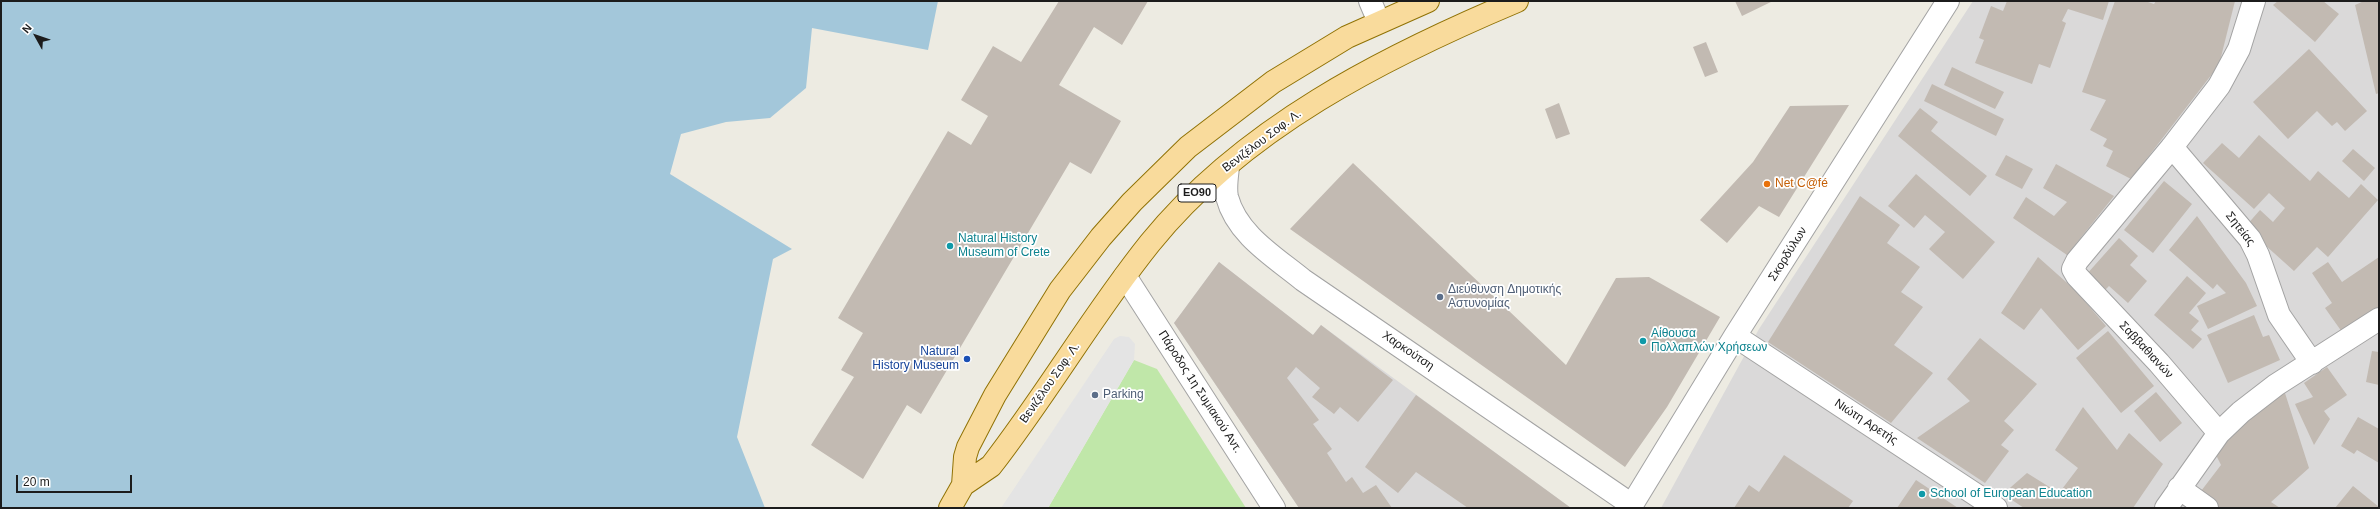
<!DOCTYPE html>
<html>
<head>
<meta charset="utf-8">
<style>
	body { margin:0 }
	#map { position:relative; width:2380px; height:509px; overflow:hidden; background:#edebe2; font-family:Helvetica,sans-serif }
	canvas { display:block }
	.frame { position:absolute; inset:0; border:2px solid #1c1c1c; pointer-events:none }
	.north { position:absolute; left:16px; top:16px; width:40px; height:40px; -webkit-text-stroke:3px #fff; paint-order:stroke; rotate:310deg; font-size:11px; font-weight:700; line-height:16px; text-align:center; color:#1c1c1c }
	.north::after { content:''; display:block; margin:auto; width:14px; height:18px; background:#1c1c1c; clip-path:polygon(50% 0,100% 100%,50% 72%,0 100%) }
	.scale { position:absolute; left:16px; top:475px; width:116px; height:18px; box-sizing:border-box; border:2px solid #1c1c1c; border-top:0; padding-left:5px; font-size:12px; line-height:14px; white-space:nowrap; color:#1c1c1c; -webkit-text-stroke:3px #fff; paint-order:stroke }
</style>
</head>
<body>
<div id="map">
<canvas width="2380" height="509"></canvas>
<div class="frame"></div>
<div class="north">N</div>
<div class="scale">20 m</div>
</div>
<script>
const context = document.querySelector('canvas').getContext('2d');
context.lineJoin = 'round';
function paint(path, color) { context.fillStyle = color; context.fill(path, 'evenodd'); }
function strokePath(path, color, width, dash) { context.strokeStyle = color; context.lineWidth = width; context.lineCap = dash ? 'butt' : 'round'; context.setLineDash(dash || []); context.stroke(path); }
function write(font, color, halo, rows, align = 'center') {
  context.font = font + ' Helvetica,sans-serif'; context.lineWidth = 3.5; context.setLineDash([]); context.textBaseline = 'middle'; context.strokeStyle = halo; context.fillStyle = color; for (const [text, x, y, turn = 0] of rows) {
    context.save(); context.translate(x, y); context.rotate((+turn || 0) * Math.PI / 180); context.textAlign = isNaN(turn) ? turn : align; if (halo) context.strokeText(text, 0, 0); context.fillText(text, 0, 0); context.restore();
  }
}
paint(new Path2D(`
	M1973,1H2379V508H1661L1759,329Z
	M1219,262L1313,335L1321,325L1571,508H1299L1174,323Z`), '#dad9d9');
paint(new Path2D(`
	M1134,360L1157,369L1246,508H1048Z`), '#c0e7a9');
paint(new Path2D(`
	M1120,336L1129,337L1135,344L1134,360L1048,508H1001L1114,339Z`), '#e4e4e4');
paint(new Path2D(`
	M1,1H938L928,50L812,28L806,88L770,118L726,122L681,134L670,174L792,249L773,259L737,437L765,508H1Z`), '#a3c7da');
paint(new Path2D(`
	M1059,1H1148L1122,45L1094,27L1059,85L1121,121L1091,174L1070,162L921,414L907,405L863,479L811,445L854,377L841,370L863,333L838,318L948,131L971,145L988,116L961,100L993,46L1021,62Z
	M1735,1H1773L1742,16Z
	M2007,1H2109L2103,20L2068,9L2062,21L2066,23L2050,68L2039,64L2032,84L1975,63L1984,40L1979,38L1991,6L2003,11Z
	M2115,1H2145L2154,4L2156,1H2235L2219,65L2131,179L2106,166L2113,151L2103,146L2107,139L2090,130L2106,100L2082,92Z
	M2278,1H2323L2339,14L2315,42L2273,5Z
	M2364,1H2379V93L2376,94L2355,5Z
	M1706,42L1718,72L1705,77L1693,47Z
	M2309,49L2367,111L2345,131L2337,122L2332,126L2317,111L2288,139L2253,102Z
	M1952,67L2004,92L1995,109L1944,85Z
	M1932,84L2004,119L1996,136L1924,101Z
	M1559,103L1570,134L1556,139L1545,109Z
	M1849,105L1779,217L1759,206L1727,243L1700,220L1753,162L1790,106Z
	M1920,108L1938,122L1931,131L1987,176L1970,196L1898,136Z
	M2259,135L2310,181L2318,171L2349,198L2361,184L2378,200L2328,257L2317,247L2294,271L2245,227L2260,210L2273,222L2285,208L2269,193L2254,209L2203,163L2222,143L2239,158Z
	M2353,149L2375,168L2364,181L2342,161Z
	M2006,155L2033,169L2022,189L1995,175Z
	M1353,163L1566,365L1616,278L1649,277L1720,317L1667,407L1625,467L1290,229Z
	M2056,164L2114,196L2067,255L2013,218L2026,197L2054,216L2067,202L2043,188Z
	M1916,174L1995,242L1963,279L1929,249L1945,232L1925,215L1914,228L1888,206Z
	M2164,181L2192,204L2153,253L2124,230Z
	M1860,196L1900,225L1887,243L1920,267L1901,292L1923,307L1894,345L1933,373L1891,423L1768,342Z
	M2197,216L2246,283L2257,306L2208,329L2197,306L2226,293L2217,284L2213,289L2169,250Z
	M2119,238L2138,256L2130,265L2147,281L2128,303L2109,286L2104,291L2086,275Z
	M2038,257L2075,290L2106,326L2078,350L2041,308L2024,330L2001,313Z
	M2379,257V307L2342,332L2325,308L2332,303L2312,273L2328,262L2342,282Z
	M1219,262L1313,335L1321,325L1393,380L1358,422L1340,407L1334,414L1312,397L1320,388L1296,367L1287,378L1319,420L1313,424L1332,449L1327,453L1346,482L1352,477L1363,493L1376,485L1392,508H1299L1174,323Z
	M2187,276L2206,293L2189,313L2199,321L2191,330L2202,339L2193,349L2154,315Z
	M2254,315L2263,337L2269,335L2280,360L2228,383L2207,335Z
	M2108,331L2154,386L2121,413L2076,358Z
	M1980,338L2037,384L2004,421L2014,430L2001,445L2009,451L1985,483L1917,438L1970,401L1947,379Z
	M2372,351L2379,352V385L2366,382Z
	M2327,367L2347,395L2324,411L2330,419L2314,445L2295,404L2313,397L2304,383Z
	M2284,390L2309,468L2271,502L2280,508H2217L2198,495L2221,465L2213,449Z
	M2156,392L2182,423L2160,442L2134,411Z
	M1416,395L1456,424L1571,508H1468L1416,472L1398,493L1365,467Z
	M2083,407L2117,450L2129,433L2163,464L2133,508H2024L2003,494L2027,473L2059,493L2078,468L2055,450Z
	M2358,417L2379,429V463L2357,450L2354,454L2341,446Z
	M1784,455L1853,501L1848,508H1734L1749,485L1759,492Z
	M1916,480L1958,508H1897Z
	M2353,486L2379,507V508H2335Z`), '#c2bab2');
const minor = new Path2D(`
	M1370,1L1379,22
	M2172,147L2250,239L2258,255L2279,315L2312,363
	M1228,167C1227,176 1225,188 1227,197C1237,235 1275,257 1303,280L1632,505
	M1125,276L1274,508
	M1735,336L1996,508
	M2219,433L2159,363L2077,276L2073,269L2077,261L2172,147L2219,86L2239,49L2254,1
	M2179,488L2207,508
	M1630,508L1735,336L1948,1
	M2166,508L2219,433L2241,412L2276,385L2379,319`);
const major = new Path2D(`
	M963,485L991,466C1047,394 1093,314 1150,243C1243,128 1384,57 1517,1
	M950,508L963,485L965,457L968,447L995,395L1060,290L1101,237L1132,202L1188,147L1273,82L1347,37L1428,1`);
strokePath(minor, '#a3a3a3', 24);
strokePath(major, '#907205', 24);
strokePath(minor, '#fff', 22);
strokePath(major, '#f9db9c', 22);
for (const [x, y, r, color] of [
	[1767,184,4,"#e8710a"],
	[950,246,4,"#0f9aa8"],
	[1440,297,4,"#5c6f8a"],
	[1643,341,4,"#0f9aa8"],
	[967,359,4,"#1a4fb4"],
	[1095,395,4,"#5c6f8a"],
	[1922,494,4,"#0f9aa8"]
]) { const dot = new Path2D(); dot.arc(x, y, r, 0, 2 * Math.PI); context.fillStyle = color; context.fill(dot); strokePath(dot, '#fff', 1.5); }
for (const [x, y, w] of [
	[1197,193,38]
]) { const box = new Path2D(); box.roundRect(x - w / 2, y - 9, w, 18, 3); context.fillStyle = '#fff'; context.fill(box); strokePath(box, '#1c1c1c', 1); }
write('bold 11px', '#1c1c1c', null, [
	["ΕΟ90",1197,193]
]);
write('12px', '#1c1c1c', '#fff', [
	["Βενιζέλου Σοφ. Λ.",1262,141,-37],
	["Σητείας",2240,229,52],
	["Σκορδύλων",1788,254,-58],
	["Σαββαθιανών",2146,350,47],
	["Χαρκούτση",1408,351,34],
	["Βενιζέλου Σοφ. Λ.",1050,383,-55],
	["Πάροδος 1η Συμιακού Αντ.",1200,392,57],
	["Νιώτη Αρετής",1866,422,33]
]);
write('12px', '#c56008', '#fff', [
	["Net C@fé",1775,184]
], 'left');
write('12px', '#0d838f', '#fff', [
	["Natural History",958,239],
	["Museum of Crete",958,253],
	["Αίθουσα",1651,334],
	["Πολλαπλών Χρήσεων",1651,348],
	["School of European Education",1930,494]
], 'left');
write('12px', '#4e5e75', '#fff', [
	["Διεύθυνση Δημοτικής",1448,290],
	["Αστυνομίας",1448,304],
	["Parking",1103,395]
], 'left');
write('12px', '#164399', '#fff', [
	["Natural",959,352],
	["History Museum",959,366]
], 'right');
</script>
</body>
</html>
